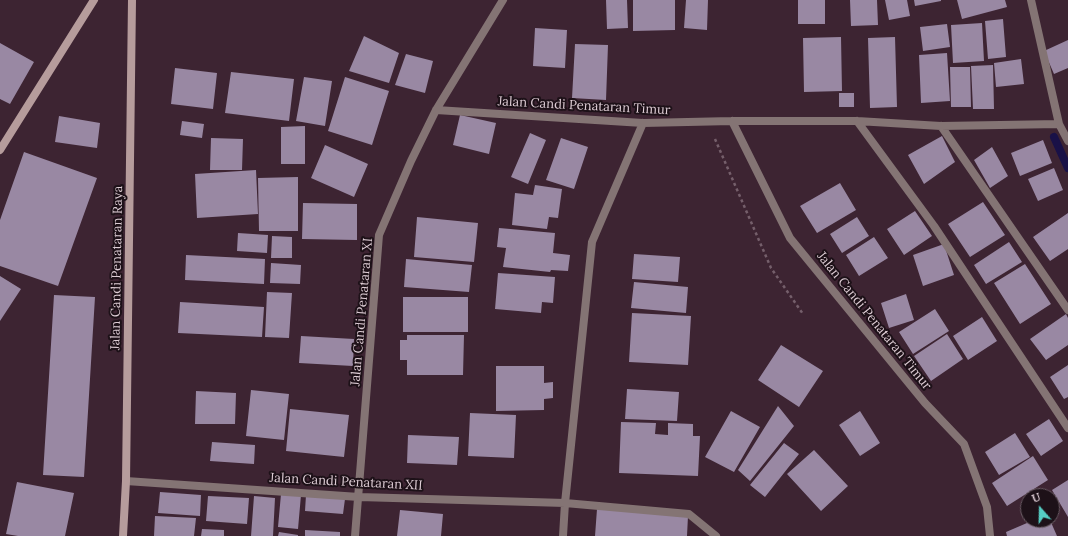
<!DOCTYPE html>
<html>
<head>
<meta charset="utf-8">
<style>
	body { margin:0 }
	#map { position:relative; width:1068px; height:536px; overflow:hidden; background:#3d2432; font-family:Lora,serif }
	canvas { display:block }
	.north { position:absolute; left:1020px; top:488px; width:40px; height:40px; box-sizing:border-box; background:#1d1118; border:1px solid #6a5c64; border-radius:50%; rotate:340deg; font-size:11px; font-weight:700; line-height:16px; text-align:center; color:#decdd5 }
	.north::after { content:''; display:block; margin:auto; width:14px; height:18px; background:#56cec4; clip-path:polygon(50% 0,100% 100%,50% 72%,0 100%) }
</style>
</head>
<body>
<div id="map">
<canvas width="1068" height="536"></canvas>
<div class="north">U</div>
</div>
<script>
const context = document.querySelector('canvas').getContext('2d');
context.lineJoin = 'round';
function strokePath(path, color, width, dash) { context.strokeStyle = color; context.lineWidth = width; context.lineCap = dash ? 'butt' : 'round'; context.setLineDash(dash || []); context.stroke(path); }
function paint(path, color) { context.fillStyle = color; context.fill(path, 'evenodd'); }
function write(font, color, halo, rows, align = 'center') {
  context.font = font + ' Lora,serif'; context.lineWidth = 4; context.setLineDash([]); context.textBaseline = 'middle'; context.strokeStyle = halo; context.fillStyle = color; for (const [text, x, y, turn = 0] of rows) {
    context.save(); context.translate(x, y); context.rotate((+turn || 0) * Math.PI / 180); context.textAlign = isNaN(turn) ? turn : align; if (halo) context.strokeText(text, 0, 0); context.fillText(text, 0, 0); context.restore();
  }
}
strokePath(new Path2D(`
	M1054,137L1068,168`), '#191147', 8);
paint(new Path2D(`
	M606,0H627L628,28L607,29Z
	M633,0H675V30L633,31Z
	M686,0H708L707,30L684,28Z
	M798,0H825V24H798Z
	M850,0H877L878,25L851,26Z
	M885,0H907L910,16L889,20Z
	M914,0H941V1L915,6Z
	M957,0H1005L1007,7L962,19Z
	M1003,19L1006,57L988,59L985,21Z
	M982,23L984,61L953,63L951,25Z
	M947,24L950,47L923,51L920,27Z
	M535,28L567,30L565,68L533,66Z
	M364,36L399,53L389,83L349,71Z
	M841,37L842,91L804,92L803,38Z
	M895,37L897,107L870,108L868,38Z
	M1068,40V68L1054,74L1044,51Z
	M0,43L34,62L10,104L0,99Z
	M575,44L608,45L606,100L572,98Z
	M947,53L950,101L921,103L919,55Z
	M406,54L433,61L425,93L395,85Z
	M1021,59L1024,84L996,87L994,63Z
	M993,65L994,109H973L971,66Z
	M950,67H970L971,107H951Z
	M175,68L217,73L213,109L171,104Z
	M231,72L294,79L289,121L225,113Z
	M304,77L332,81L325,126L296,121Z
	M345,77L389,91L372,145L328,131Z
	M839,93H854V107H839Z
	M460,115L496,123L489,154L453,145Z
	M59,116L100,123L97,148L55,142Z
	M182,121L204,124L202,138L180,135Z
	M305,126V164H281V127Z
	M530,133L546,140L528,184L511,177Z
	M942,136L955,162L924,184L908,155Z
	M211,138L243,139L242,170H210Z
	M561,138L588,147L574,189L546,180Z
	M1043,140L1052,163L1020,176L1011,153Z
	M325,145L368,164L354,197L311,178Z
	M992,147L1008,176L990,188L974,160Z
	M24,152L97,178L58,286L0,266V220Z
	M1054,168L1063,190L1038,201L1028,179Z
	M256,170L258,214L197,218L195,174Z
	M298,177V231H259L258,178Z
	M840,183L856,210L817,233L800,206Z
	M535,185L562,189L558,218L549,217L547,229L512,225L515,193L533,195Z
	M983,202L1005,235L970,257L948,224Z
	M303,203L357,204V240L302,239Z
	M915,211L932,236L904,255L887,229Z
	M1068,213V249L1050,261L1033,237Z
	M417,217L478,223L474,262L414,257Z
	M857,217L869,236L842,253L830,234Z
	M499,228L555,233L553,253L570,255L568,271L551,270L550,272L503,267L506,248L497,247Z
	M238,233L268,235L267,253L237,251Z
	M272,236L292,237V258H271Z
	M874,237L888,258L859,276L846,255Z
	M1009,242L1022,262L986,284L974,265Z
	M944,244L954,275L923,286L913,255Z
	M634,254L680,257L678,282L632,279Z
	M186,255L265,259L264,284L185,280Z
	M406,259L472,265L469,292L404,287Z
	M271,263L301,265L300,284L270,283Z
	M1025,264L1051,304L1020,324L994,283Z
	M498,273L555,277L553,303L542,302L541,313L495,309Z
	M0,276L21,289L0,321Z
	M634,282L688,287L686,313L631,308Z
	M267,292L292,293L289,338L265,337Z
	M906,294L914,320L889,328L881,303Z
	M54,295L95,297L84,477L43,475Z
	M403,297H468V332H403Z
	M180,302L264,307L262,337L178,333Z
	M935,309L949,331L913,354L899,332Z
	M632,313L691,316L688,365L629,362Z
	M1066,314L1068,318V345L1046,360L1030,339Z
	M982,317L997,341L968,360L953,336Z
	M947,334L963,359L931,381L914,356Z
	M407,335H464L463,375H407V360H400V340H407Z
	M301,336L354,339L353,366L299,363Z
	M781,345L823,371L799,407L758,380Z
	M1068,365V397L1064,399L1050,377Z
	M496,366H544V383L553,382V398L544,399V410L496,411Z
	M627,389L679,392L677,421L625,419Z
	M251,390L289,394L284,440L246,436Z
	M196,391L236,393L235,424H195Z
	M778,406L794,426L750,481L738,470Z
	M290,409L349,415L344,457L286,451Z
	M731,411L760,427L734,472L705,457Z
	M860,411L880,443L860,456L839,425Z
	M470,413L516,415L514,458L468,456Z
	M1049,419L1063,441L1041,456L1026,434Z
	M621,422L656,423L655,434L668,435V423L693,424V436H700L698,476L619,473Z
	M1015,433L1030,457L999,475L985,452Z
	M408,435L459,437L457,465L407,463Z
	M212,442L255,445L254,464L210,461Z
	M784,443L799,454L765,497L750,485Z
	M814,450L848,486L821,511L787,474Z
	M1033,456L1048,480L1007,506L992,483Z
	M1068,480V517L1052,490Z
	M17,482L74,493L65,536H18L6,534Z
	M160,492L201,495L200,516L158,513Z
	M281,494L301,495L298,529L278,527Z
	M306,495L345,499L343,514L305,511Z
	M208,496L249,498L247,524L206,521Z
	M254,496L275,498L273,536H251Z
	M597,509L688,516L687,536H595Z
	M400,510L443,514L441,536H397Z
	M155,516L196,518L194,536H154Z
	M1034,520H1050L1057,536H1007L1006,532Z
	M202,529L224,530V536H201Z
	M305,530L340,532V536H305Z
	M279,532L298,535V536H278Z`), '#9988a3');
strokePath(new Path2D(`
	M715,139L771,268L803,314`), '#755f6b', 2.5, [3, 3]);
strokePath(new Path2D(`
	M1031,0L1059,124L1068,141
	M436,110L643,123L732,121H857L941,126L1059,124
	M732,121L790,238L925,403L964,444L987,507L990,536
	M857,121L934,226L1068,428
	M941,126L1068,310
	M126,481L359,497L565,503L689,514L716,536
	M355,536L379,235L411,161L436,110L503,0
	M563,536L565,503L592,242L643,123`), '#847474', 8);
strokePath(new Path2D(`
	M0,150L94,0
	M123,536L126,481L132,0`), '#b69c9c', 8);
write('13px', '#decdd5', '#1d1118', [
	["Jalan Candi Penataran Timur",584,106,3],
	["Jalan Candi Penataran Raya",117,268,-89],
	["Jalan Candi Penataran XI",362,312,-85],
	["Jalan Candi Penataran Timur",874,321,51],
	["Jalan Candi Penataran XII",346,482,3]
]);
</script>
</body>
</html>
